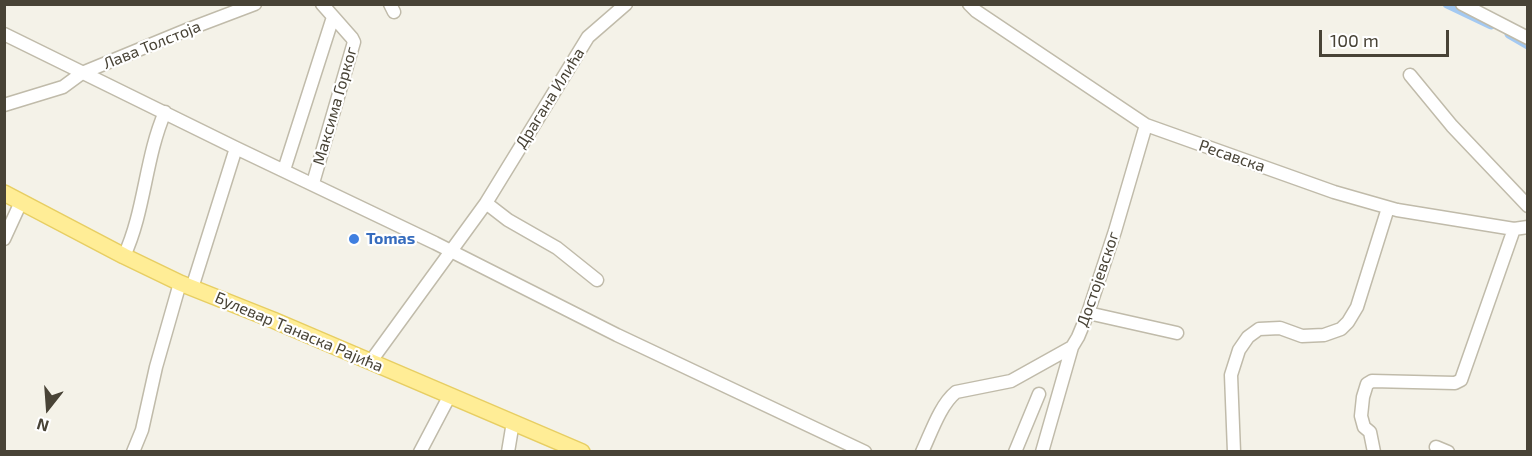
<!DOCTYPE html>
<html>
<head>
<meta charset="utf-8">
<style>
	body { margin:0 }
	#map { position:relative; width:1532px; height:456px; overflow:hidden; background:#f4f2e8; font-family:"Exo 2",sans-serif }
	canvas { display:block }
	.frame { position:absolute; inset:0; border:6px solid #484336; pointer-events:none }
	.north { position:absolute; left:18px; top:378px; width:60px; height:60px; -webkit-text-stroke:4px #fff; paint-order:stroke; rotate:197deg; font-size:16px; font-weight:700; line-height:24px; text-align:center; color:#484336 }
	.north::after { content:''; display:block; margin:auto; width:21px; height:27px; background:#484336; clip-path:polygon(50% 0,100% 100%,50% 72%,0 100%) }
	.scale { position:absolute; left:1319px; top:30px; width:130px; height:27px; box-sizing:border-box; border:3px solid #484336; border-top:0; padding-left:8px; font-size:18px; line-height:21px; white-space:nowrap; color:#484336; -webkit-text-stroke:4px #fff; paint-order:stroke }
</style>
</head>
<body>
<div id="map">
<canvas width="1532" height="456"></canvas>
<div class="frame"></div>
<div class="north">N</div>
<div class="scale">100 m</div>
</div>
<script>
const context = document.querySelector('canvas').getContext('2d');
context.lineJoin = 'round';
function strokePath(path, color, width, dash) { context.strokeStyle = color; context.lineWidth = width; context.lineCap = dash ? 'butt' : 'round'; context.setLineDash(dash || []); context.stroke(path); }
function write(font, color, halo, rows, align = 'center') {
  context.font = font + ' "Exo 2",sans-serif'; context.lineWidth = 4.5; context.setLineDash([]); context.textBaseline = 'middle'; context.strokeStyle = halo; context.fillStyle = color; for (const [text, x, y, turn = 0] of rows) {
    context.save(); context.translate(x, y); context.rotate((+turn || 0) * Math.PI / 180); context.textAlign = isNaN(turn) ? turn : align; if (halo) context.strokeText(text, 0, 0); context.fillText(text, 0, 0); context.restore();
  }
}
strokePath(new Path2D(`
	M1447,4L1491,25
	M1509,34L1528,45`), '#a3c9f2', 9);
const minor = new Path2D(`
	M390,4L394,12
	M969,4L976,11L1146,125L1334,192L1397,210L1514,229L1528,227
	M1462,4L1528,38
	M4,34L236,148L435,243L617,335L865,452
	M1410,75L1452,126L1528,206
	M4,105L63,87L82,73L189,29L255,4
	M284,170L333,17
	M313,183L354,42L352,38L322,4
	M486,203L508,220L557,248L597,280
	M4,239L21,202
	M124,256C145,211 145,158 165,112
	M192,288L236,148
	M1088,313L1177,333
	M371,361L486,203L588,37L626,4
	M1436,447L1448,452
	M133,452L142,430L156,367L180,283
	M420,452L450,395
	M508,452L513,422
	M922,452C931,433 940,405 956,392L1011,381L1072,347L1078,337L1088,313L1115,231L1146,125
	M1015,452L1039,394
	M1042,452L1072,347
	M1234,452L1231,375L1239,350L1248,337L1259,329L1280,328L1302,336L1324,335L1341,329L1348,322L1357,307L1388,208
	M1374,452L1370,432L1364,427L1361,416L1363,397L1367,384L1372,381L1455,383L1461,380L1514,229`);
const major = new Path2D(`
	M4,193L124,256L180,283L273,320L582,452`);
strokePath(minor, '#c0bbaa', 15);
strokePath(major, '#e7ce63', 18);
strokePath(minor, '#fff', 12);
strokePath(major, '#ffed96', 15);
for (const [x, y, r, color] of [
	[354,239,6,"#3f7fe0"]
]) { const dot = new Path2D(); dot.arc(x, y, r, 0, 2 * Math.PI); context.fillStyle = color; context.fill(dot); strokePath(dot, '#fff', 2); }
write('16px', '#484336', '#fff', [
	["Лава Толстоја",152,45,-22],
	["Драгана Илића",550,98,-58],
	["Максима Горког",335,106,-74],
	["Ресавска",1232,156,19],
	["Достојевског",1098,279,-71],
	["Булевар Танаска Рајића",299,332,23]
]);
write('bold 16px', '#366cbe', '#fff', [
	["Tomas",366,239]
], 'left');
</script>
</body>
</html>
